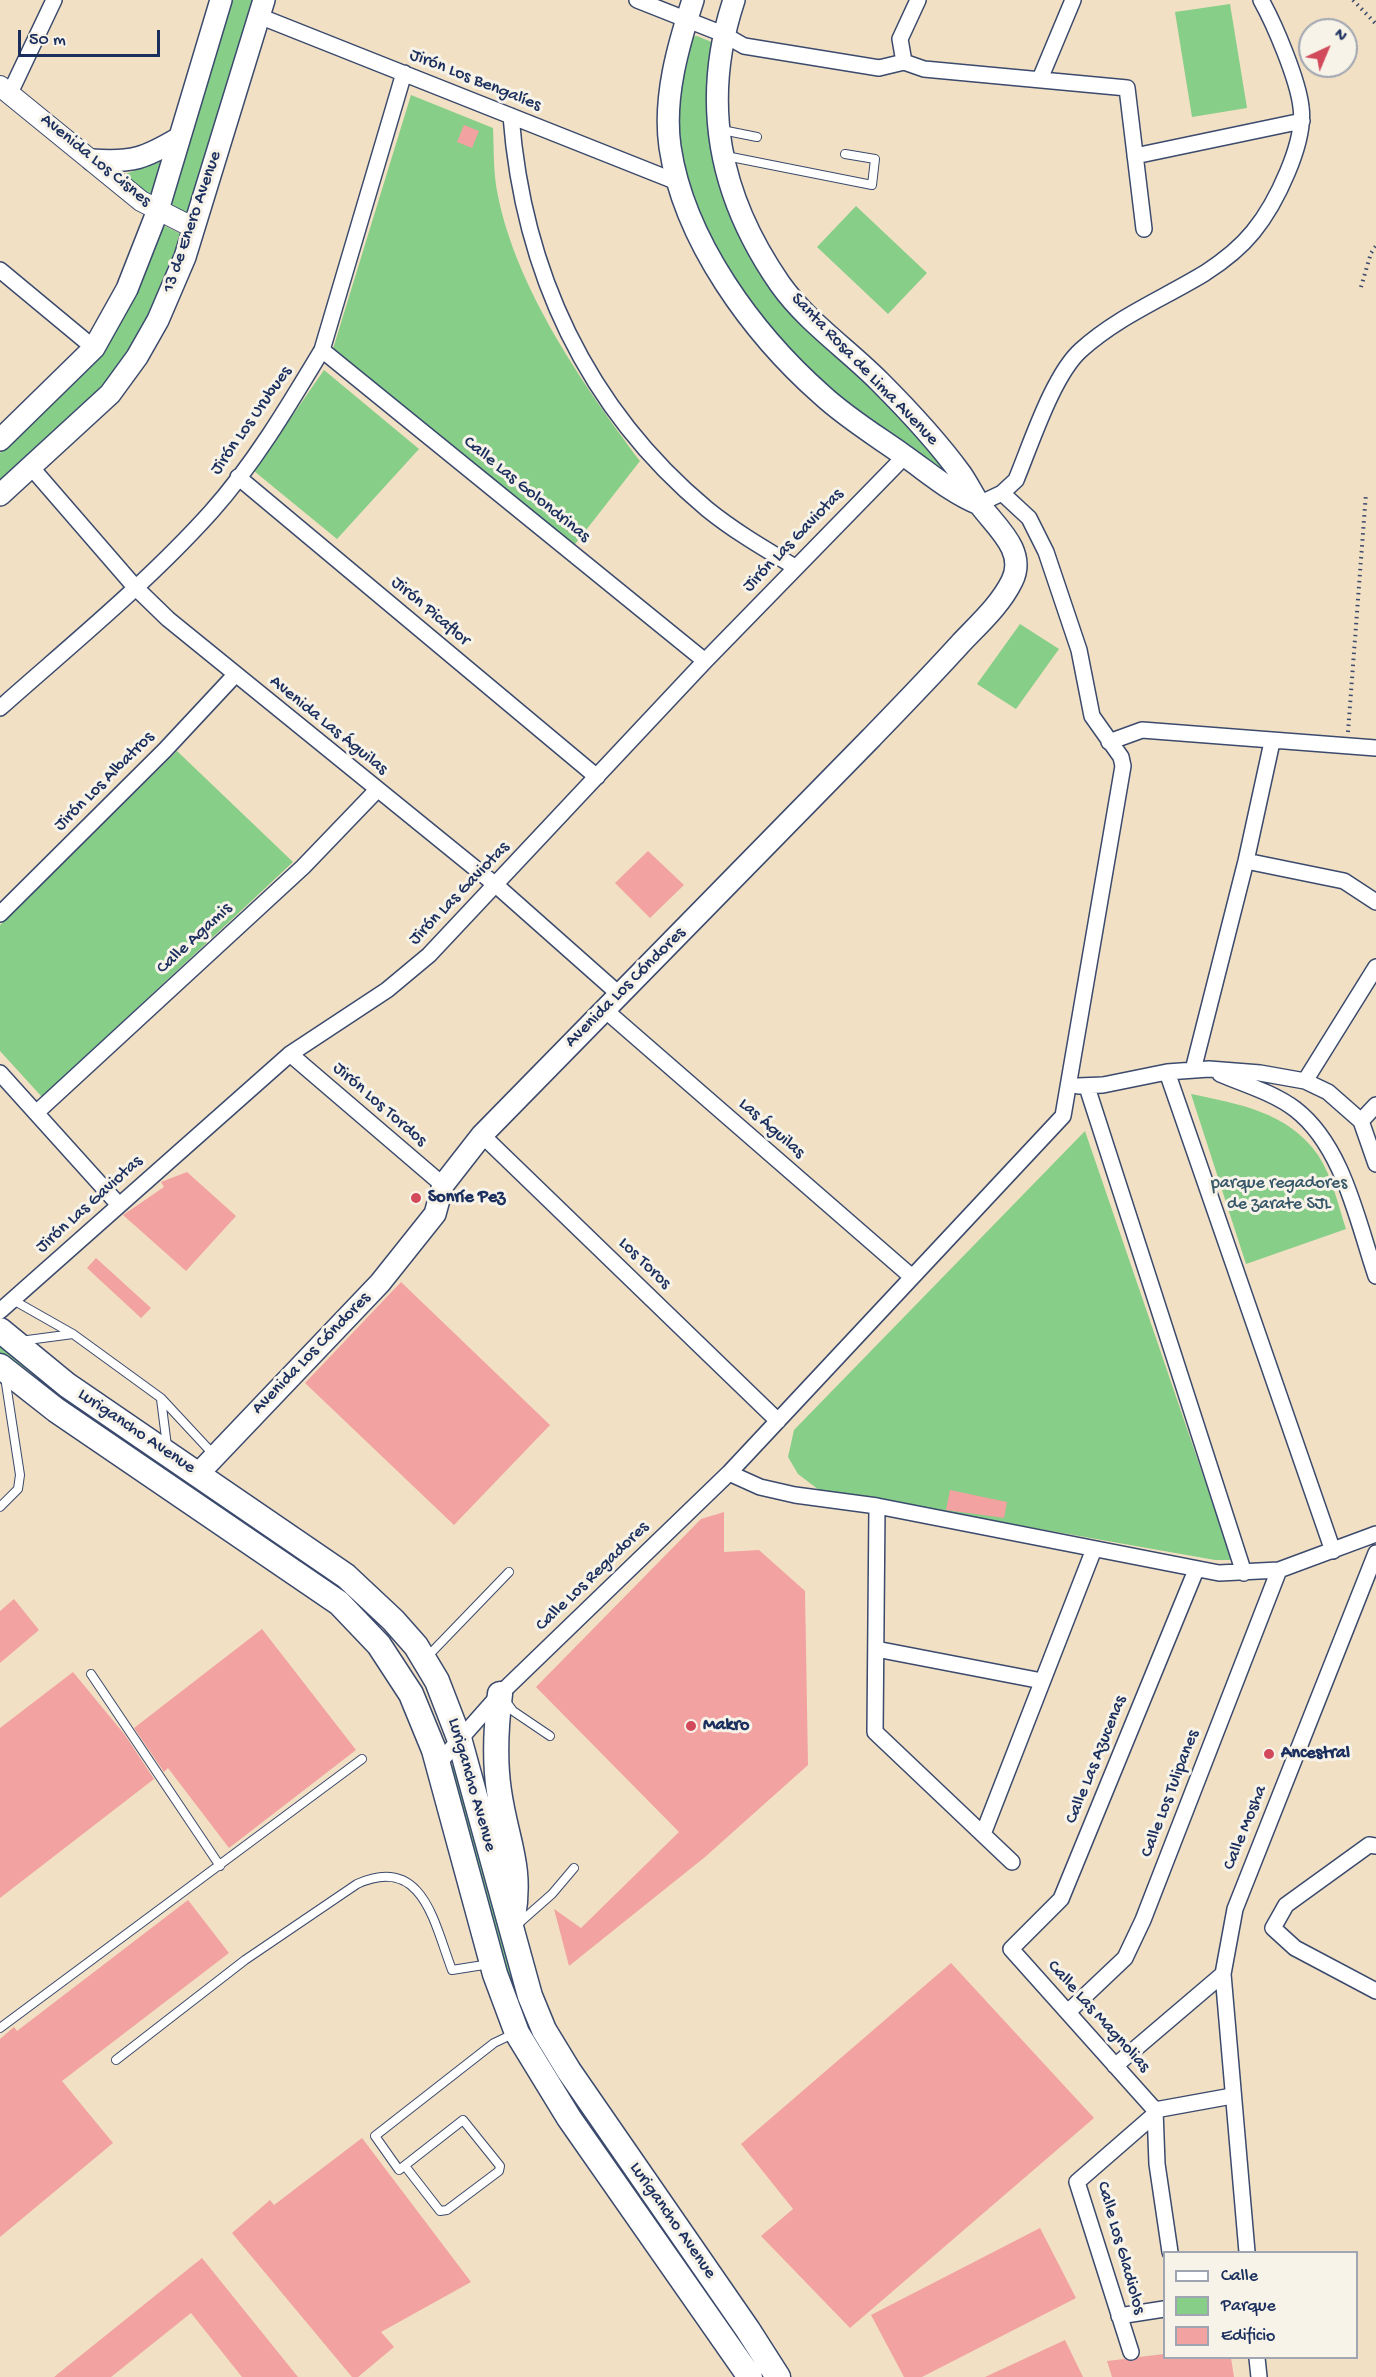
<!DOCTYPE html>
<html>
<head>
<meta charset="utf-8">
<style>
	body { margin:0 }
	#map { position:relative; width:1376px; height:2377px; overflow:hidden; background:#f1e0c3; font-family:"Gochi Hand",sans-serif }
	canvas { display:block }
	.legend { position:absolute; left:1163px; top:2251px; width:195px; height:108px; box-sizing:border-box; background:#f7f3e8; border:2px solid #9fa5b1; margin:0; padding:8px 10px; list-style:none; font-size:18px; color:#1b2f5e }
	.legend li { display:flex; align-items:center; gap:12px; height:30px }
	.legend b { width:30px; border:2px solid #9fa5b1 }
	.north { position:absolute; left:1298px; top:18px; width:60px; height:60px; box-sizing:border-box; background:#f7f3e8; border:2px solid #9fa5b1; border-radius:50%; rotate:44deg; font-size:16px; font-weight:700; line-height:24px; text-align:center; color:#1b2f5e }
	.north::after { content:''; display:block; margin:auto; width:21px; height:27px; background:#d1495b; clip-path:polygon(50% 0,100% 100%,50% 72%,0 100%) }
	.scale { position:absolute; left:18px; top:30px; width:142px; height:27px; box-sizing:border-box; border:3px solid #1b2f5e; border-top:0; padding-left:8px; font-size:18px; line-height:21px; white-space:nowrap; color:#1b2f5e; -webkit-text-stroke:4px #f7f3e8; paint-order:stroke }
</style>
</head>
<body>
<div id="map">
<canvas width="1376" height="2377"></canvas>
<ul class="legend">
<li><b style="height:8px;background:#fff"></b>Calle</li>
<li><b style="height:16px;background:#87ce89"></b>Parque</li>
<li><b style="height:16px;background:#f2a2a1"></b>Edificio</li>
</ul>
<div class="north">N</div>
<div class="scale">50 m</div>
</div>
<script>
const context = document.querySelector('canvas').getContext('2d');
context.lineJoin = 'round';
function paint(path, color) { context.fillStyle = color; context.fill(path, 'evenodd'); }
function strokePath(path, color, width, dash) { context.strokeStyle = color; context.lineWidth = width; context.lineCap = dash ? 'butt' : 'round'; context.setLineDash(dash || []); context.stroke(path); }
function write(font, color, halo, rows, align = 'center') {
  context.font = font + ' "Gochi Hand",sans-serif'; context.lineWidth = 6; context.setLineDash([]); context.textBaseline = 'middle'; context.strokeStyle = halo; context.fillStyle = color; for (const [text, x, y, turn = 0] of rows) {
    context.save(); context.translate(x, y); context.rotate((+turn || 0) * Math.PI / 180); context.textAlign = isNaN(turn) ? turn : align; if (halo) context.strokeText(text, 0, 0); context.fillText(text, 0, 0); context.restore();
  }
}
paint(new Path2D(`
	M232,0H255L187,215L172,208L171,199Z
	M1230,4L1247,108L1192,117L1175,12Z
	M697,36L714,43L707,120L710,147L716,173L735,224L795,315L817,340L912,421L960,485L851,409L772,335L725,268L693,203L679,148L680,88L690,42L692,37Z
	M411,95L493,128C494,150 493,174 498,196C517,290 584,386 640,461L572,548L332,352Z
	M163,161L151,193L145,195L125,174Z
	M856,206L927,273L888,314L817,247Z
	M165,226L179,233L184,241C170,279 149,323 127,357C94,406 43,444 0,484V453L63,392L159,231Z
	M324,370L419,449L337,539L254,471Z
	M1020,624L1059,649L1016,709L977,684Z
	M177,751L293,862L42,1097L0,1051V925Z
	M1191,1094C1239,1104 1288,1112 1318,1155C1332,1176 1338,1205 1346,1229L1246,1264Z
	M1085,1131L1232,1560H1215L819,1490L798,1474L788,1457L794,1430Z
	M0,1339L354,1590L350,1596L34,1383L0,1354Z
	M457,1763L516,1978L649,2200L640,2205L547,2074L506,1977L449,1768Z`), '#87ce89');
paint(new Path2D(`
	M464,125L479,131L472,148L457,142Z
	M648,851L684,885L650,918L615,883Z
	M187,1172L236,1216L186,1271L123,1215L164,1187L161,1182Z
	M96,1258L151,1308L141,1318L87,1268Z
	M401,1282L550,1425L454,1525L305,1383Z
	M950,1490L1007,1502L1004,1518L946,1510Z
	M724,1512V1552L759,1550L805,1591L808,1765L705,1857L569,1966L554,1909L581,1928L679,1832L536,1687L701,1519Z
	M14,1599L39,1630L0,1663V1611Z
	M262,1629L356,1750L229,1848L168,1768L164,1772L134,1728Z
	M73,1672L125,1735L154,1779L0,1898V1728Z
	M188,1900L229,1953L62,2081L113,2143L0,2237V2039L14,2027L17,2031Z
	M951,1963L1094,2118L850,2328L761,2236L793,2209L741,2144Z
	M362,2138L471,2282L381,2332L394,2347L358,2377H352L232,2233L270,2200L274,2205Z
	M1040,2228L1076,2298L922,2377H904L871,2315Z
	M202,2258L298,2377H242L191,2313L111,2377H54Z
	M1065,2340L1083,2377H985Z
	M1164,2354V2358H1231L1234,2377H1112L1107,2361L1124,2359L1133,2361L1139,2357Z`), '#f2a2a1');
const service = new Path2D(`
	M722,130L757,137
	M726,156L872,185L875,159L845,154
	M13,1300L73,1334L161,1398L214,1455
	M20,1341L73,1334
	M161,1399L167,1446
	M0,1507L18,1489L20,1475L5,1377
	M427,1657L509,1572
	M91,1674L220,1866
	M505,1700L513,1711L550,1736
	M518,1924L552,1894L574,1868
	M0,2028L362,1759
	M116,2060L245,1960L357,1884C423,1854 434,1923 452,1970L490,1964
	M405,2166L440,2211L447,2210L499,2171L500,2166L463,2120L399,2170L375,2136L494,2043L513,2034`);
const minor = new Path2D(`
	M637,0L723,34L744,46L879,68L904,62L924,69L1127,88L1144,229
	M259,16L677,182
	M904,62L900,39L918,0
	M1040,79L1073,0
	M10,93L54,0
	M511,116C523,271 586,408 707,509C734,531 765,549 795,567
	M1135,156L1302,121
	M0,270L94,348
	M322,350L705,661
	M31,467L135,587L168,619L497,886L620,995
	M238,477L597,777
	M979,504L1002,493L1016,480C1031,444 1053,375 1081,350C1117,317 1164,298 1205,273C1222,262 1240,248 1253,232C1276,204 1306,142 1301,107C1298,80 1275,25 1261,0
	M0,708C71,645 147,583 211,512C254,464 289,405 322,350L404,73
	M1109,742L1142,730L1376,748
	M1246,861L1344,881L1376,902
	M0,914L165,750L235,675
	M605,1010L912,1277
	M290,1054L443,1185
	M1193,1070L1246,861L1272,742
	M1167,1072L1333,1551
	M0,1073L119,1205
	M1220,1074C1244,1084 1274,1093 1295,1109C1343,1146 1357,1220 1376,1276
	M1305,1081L1376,967
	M1078,1086L1103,1085L1167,1072L1209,1069L1260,1073L1305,1081L1328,1092L1361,1121L1376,1164
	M1087,1087L1244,1573
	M36,1113L303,867L377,790
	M1361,1121L1376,1105
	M482,1135L778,1421
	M0,1311L290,1054L387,990L429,955L705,661L905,456
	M729,1473L760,1487L795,1495L877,1506L1219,1573L1279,1570L1376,1534
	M877,1506L875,1732L1012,1862
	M876,1649L1042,1681
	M438,1764L500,1694L729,1473L1063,1116L1123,766L1121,757L1092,716L1079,650L1046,552L1029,518L1002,493
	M983,1834L1094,1549
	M1376,1846L1369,1845L1286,1905L1273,1928L1295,1948L1376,1991
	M1068,2012L1125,1958L1143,1920L1279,1570
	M1115,2066L1223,1974
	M1155,2110L1011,1949L1061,1899L1196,1570
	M1155,2110L1157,2164L1170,2252
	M1155,2110L1232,2096
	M1247,2252L1223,1974L1235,1909L1376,1553
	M1119,2316L1164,2309
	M1131,2352L1077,2182L1154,2115
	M1257,2358L1259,2377`);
const tertiary = new Path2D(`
	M0,86L141,201L194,228`);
const secondary = new Path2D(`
	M693,0C678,46 663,98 670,147C684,241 753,334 822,395C847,418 875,435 902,454C928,472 950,492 979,504
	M92,160C133,163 145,158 179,138
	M0,440L94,348L127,289L158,210L221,0
	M0,495L110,394L137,357L158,320L185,257L264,0
	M198,1474L380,1283L435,1214L443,1185L482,1135C612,1003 742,871 871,738C901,707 932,675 961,643C979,624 1001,604 1012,581C1027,551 996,527 980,505C973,495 968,484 961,474C937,441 908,410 879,381C846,348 807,322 780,284C719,196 700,103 734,0`);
const primary = new Path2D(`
	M0,1330L67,1385L346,1576L393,1620L416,1646L437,1681L459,1738L530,1996L544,2030L569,2071L748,2330L778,2377
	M0,1366L56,1410L339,1603L379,1645L411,1694L434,1750L495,1974L517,2033L569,2118L750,2377
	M500,1694C496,1726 494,1758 499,1791C506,1841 522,1864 513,1918`);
strokePath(service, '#3b4a6d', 10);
strokePath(minor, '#3b4a6d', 18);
strokePath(tertiary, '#3b4a6d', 22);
strokePath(secondary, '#3b4a6d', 24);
strokePath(primary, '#3b4a6d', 27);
strokePath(new Path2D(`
	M1353,0L1376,24
	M1361,287L1371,253L1376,246
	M1348,732L1366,493`), '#3b4a6d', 4, [1.5, 4.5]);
strokePath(service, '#fff', 8);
strokePath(minor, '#fff', 15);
strokePath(tertiary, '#fff', 20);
strokePath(secondary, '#fff', 21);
strokePath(primary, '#fff', 24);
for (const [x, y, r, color] of [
	[416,1198,6,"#d1495b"],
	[691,1726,6,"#d1495b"],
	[1269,1754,6,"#d1495b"]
]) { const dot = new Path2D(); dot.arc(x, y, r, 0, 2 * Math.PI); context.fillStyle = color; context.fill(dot); strokePath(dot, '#f7f3e8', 2); }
write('18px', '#1b2f5e', '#f7f3e8', [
	["Jirón Los Bengalíes",475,81,22],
	["Avenida Los Cisnes",95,161,39],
	["13 de Enero Avenue",193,222,-71],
	["Santa Rosa de Lima Avenue",864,370,46],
	["Jirón Los Urubues",252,421,-55],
	["Calle Las Golondrinas",526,490,39],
	["Jirón Las Gaviotas",794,541,-46],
	["Jirón Picaflor",430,612,40],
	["Avenida Las Águilas",328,726,39],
	["Jirón Los Albatros",105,782,-45],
	["Jirón Las Gaviotas",460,894,-46],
	["Calle Agamis",195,939,-43],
	["Avenida Los Cóndores",626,988,-45],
	["Jirón Los Tordos",379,1105,41],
	["Las Águilas",771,1129,41],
	["Jirón Las Gaviotas",90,1205,-42],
	["Los Toros",644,1264,44],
	["Avenida Los Cóndores",312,1354,-46],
	["Lurigancho Avenue",136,1432,34],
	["Calle Los Regadores",593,1577,-44],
	["Calle Las Azucenas",1097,1760,-68],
	["Lurigancho Avenue",471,1785,74],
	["Calle Los Tulipanes",1171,1794,-69],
	["Calle Mosha",1246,1828,-68],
	["Calle Las Magnolias",1098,2017,48],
	["Lurigancho Avenue",672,2221,55],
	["Calle Los Gladiolos",1120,2248,74]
]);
write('18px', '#365769', '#f7f3e8', [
	["parque regadores",1279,1184],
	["de zarate SJL",1279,1205]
]);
write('bold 18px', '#1b2f5e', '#f7f3e8', [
	["Sonríe Pez",428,1198],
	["Makro",703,1726],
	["Ancestral",1281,1754]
], 'left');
</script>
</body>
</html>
